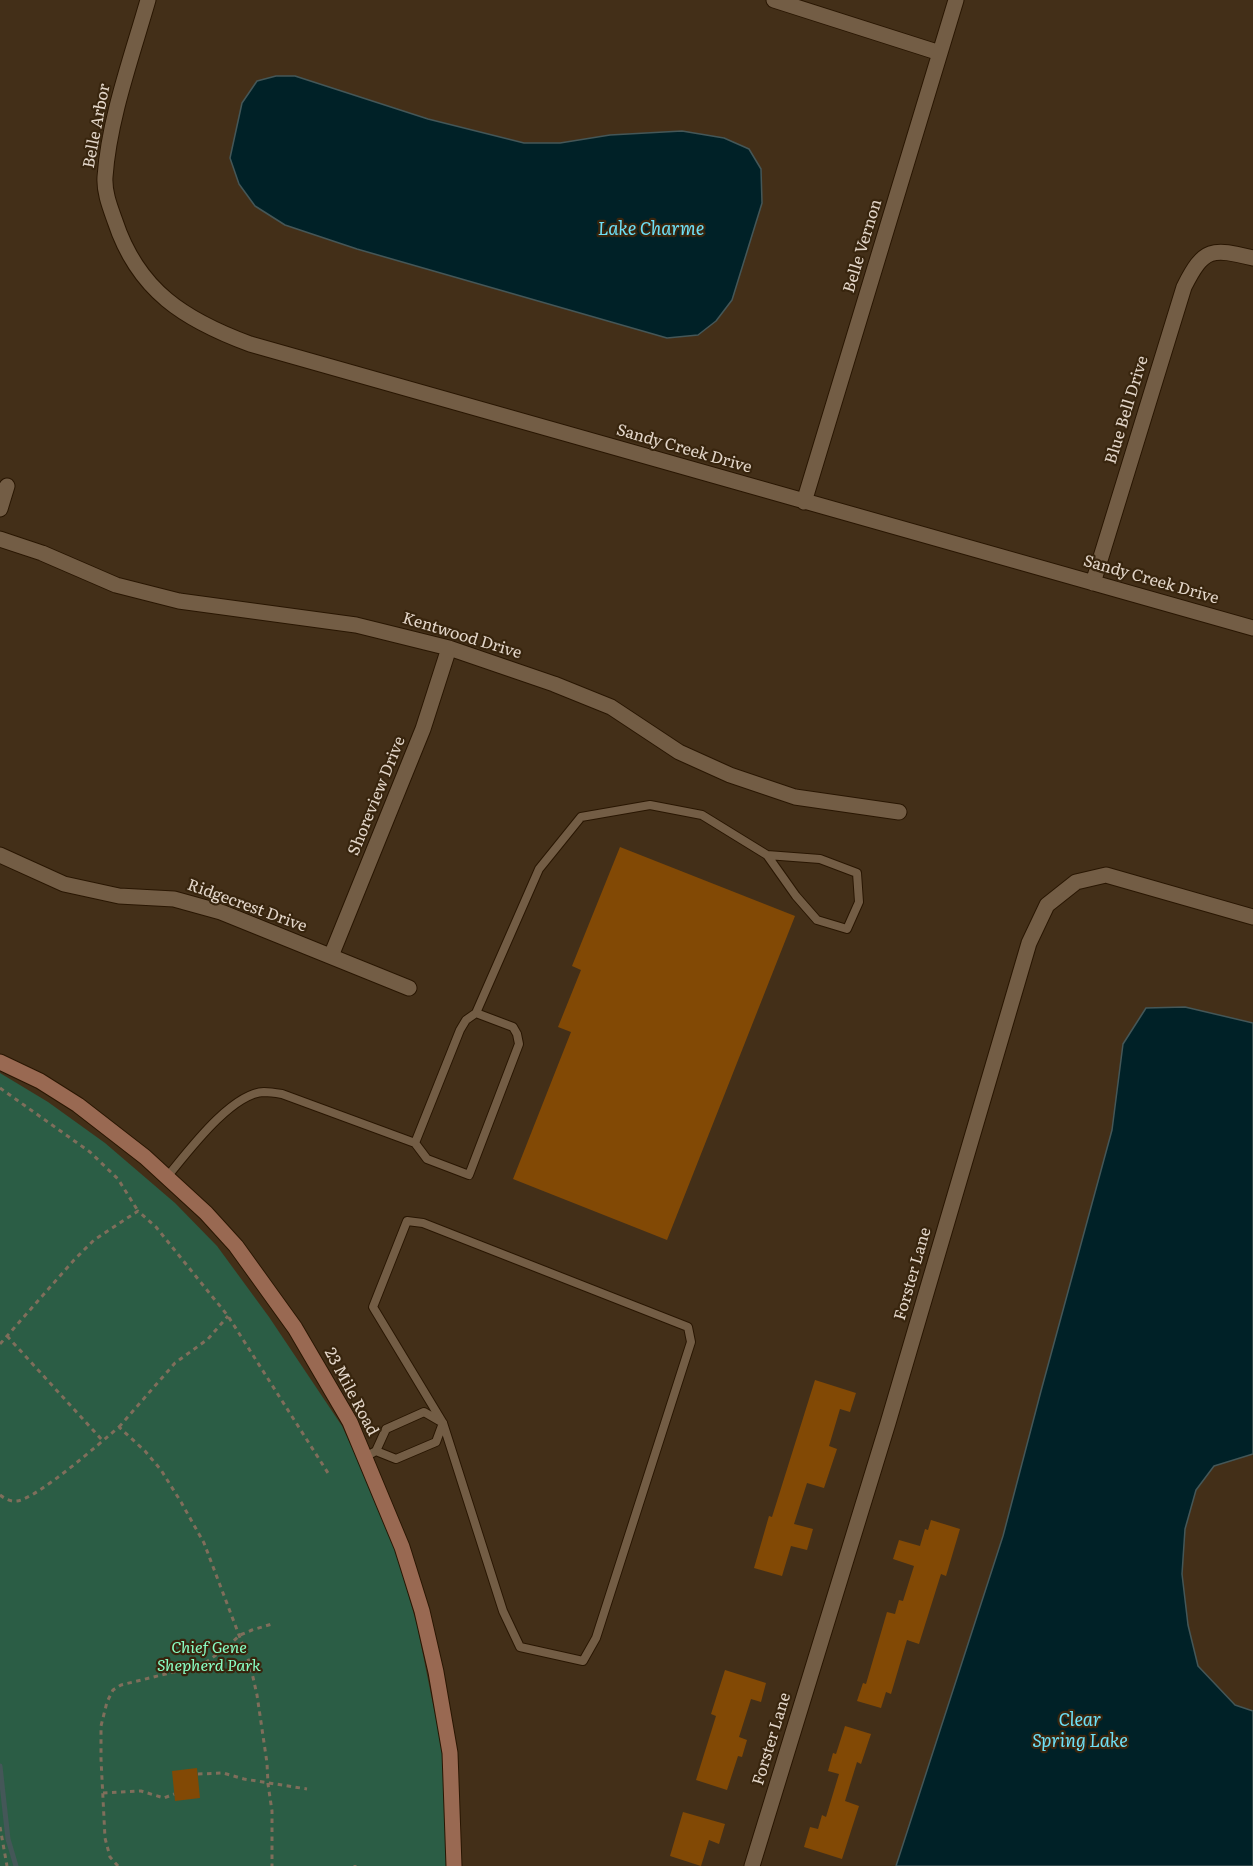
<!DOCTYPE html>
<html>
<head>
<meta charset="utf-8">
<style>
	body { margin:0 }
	canvas { display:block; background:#432f18 }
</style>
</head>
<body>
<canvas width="1253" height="1866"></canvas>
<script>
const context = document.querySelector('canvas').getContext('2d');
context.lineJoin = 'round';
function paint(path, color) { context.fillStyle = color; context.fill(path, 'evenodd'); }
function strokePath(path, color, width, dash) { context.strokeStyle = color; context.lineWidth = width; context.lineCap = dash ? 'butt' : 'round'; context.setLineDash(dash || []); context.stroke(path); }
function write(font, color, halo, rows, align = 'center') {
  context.font = font + ' Literata,serif'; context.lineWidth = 4.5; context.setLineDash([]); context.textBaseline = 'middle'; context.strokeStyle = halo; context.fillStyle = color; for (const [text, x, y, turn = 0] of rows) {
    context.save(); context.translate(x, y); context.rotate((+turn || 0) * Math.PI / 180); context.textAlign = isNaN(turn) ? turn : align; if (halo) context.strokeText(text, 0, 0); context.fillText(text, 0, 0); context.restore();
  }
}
paint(new Path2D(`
	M0,1073L48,1102L105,1143L175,1203L217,1246L269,1317L342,1426L372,1491L396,1552L417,1625L443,1754L447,1866H0Z`), '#2b5d45');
const water = new Path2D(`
	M276,76H295L428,119L524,143H560L610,135L682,131L724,138L749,149L761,169L762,203L732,300L716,321L698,335L667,338L357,249L285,225L255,206L239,184L230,158L242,103L257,81Z
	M1185,1007L1253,1023V1454L1214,1466L1196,1490L1185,1529L1182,1574L1188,1625L1198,1666L1235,1705L1253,1711V1866H896L1003,1536L1041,1391L1112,1130L1123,1044L1146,1008Z`);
paint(water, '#002127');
strokePath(water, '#445758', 1.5);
strokePath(new Path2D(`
	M0,1766L8,1839L16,1866`), '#445758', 5);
paint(new Path2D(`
	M620,847L795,916L667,1240L513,1179L571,1032L558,1027L581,970L572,966Z
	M815,1380L856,1393L850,1412L840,1409L829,1446L837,1449L824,1488L807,1483L794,1524L813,1529L807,1550L791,1546L782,1576L754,1568L769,1516L772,1517Z
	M931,1520L960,1529L946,1576L941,1574L919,1644L907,1640L891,1694L886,1692L881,1708L857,1701L863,1683L866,1684L887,1612L895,1614L899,1600L903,1601L914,1566L893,1559L899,1540L920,1546L925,1529L928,1530Z
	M725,1670L766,1683L761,1702L751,1699L739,1737L747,1740L742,1757L738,1756L727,1790L696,1780L716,1716L711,1714Z
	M845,1726L871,1734L861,1764L857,1762L845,1801L859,1806L842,1859L804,1847L810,1827L818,1829L822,1815L826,1817L839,1774L828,1771L833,1753L836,1754Z
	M197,1768L200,1798L175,1801L172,1771Z
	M683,1812L725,1824L719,1844L709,1840L701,1866L670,1856Z`), '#824905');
const service = new Path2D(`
	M476,1013L539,869L581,817L650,805L702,815L767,855L796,896L817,920L847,929L859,902L857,873L820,859L767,855
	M167,1177C187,1153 231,1093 264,1092C270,1092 276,1093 282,1094L415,1143L460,1030L466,1020L476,1013L513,1027L517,1034L519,1044L469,1175L427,1159L415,1143
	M407,1221L423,1223L688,1327L691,1342L596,1638L583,1661L520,1647L503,1611L443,1423L373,1307Z
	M365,1457L376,1451L386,1429L424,1412L443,1423L436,1442L396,1459L376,1451`);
const minor = new Path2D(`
	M148,0C132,56 109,119 105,177C104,192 110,207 115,221C138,291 185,320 250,344L1253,628
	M774,0L940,53
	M804,502L956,0
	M0,509L7,486
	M0,539L42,553L116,585L179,601L356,625L449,648L554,684L611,707L679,752L730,775L795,797L899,812
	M1093,583L1184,287C1204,247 1212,248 1253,258
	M0,855L64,884L119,896L174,899L221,912L409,988
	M331,956L423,729L449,648
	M752,1866L888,1423L1029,943L1047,905L1076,882L1106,875L1253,917`);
const secondary = new Path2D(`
	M0,1062L40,1081L78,1105L145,1157L206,1213L236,1246L295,1328L350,1422L402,1547L422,1611L436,1672L450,1753L454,1866`);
strokePath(service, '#291602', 10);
strokePath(minor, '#291602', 17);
strokePath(secondary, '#291602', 17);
strokePath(new Path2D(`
	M0,1088L90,1152L118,1179L138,1211
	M7,1336L103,1441
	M0,1344L74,1260L94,1240L138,1211L156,1227L228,1316L328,1473
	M119,1427L175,1363L208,1339L228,1316
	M0,1495C5,1499 11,1502 17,1501C38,1498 100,1443 119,1427L145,1451L161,1470L181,1502L204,1543L250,1664L257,1695L267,1763L268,1784L272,1811V1866
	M198,1774L223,1773L244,1779L307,1789
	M103,1793L141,1791L164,1798L174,1794
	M0,1827L7,1866
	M355,1865V1866
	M118,1866L110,1857L105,1838L101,1759V1726L107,1702L113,1690L121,1685L202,1665L226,1648L240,1635L252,1630L272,1624`), '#7f6e5b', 3, [4.5, 4.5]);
strokePath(service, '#735d45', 8);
strokePath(minor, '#735d45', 15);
strokePath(secondary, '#996952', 15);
write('16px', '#e3d6c9', '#38250e', [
	["Belle Arbor",97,126,-79],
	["Belle Vernon",863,246,-73],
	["Blue Bell Drive",1127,410,-73],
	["Sandy Creek Drive",684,449,16],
	["Sandy Creek Drive",1151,580,16],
	["Kentwood Drive",462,636,17],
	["Shoreview Drive",377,796,-68],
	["Ridgecrest Drive",247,906,20],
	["Forster Lane",913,1274,-74],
	["23 Mile Road",351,1392,62],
	["Forster Lane",772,1739,-73]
]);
write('italic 16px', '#89ffc5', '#38250e', [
	["Chief Gene",209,1648],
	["Shepherd Park",209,1666]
]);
write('italic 18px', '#6ee0f7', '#38250e', [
	["Lake Charme",651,230],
	["Clear",1080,1721],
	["Spring Lake",1080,1742]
]);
</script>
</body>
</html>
